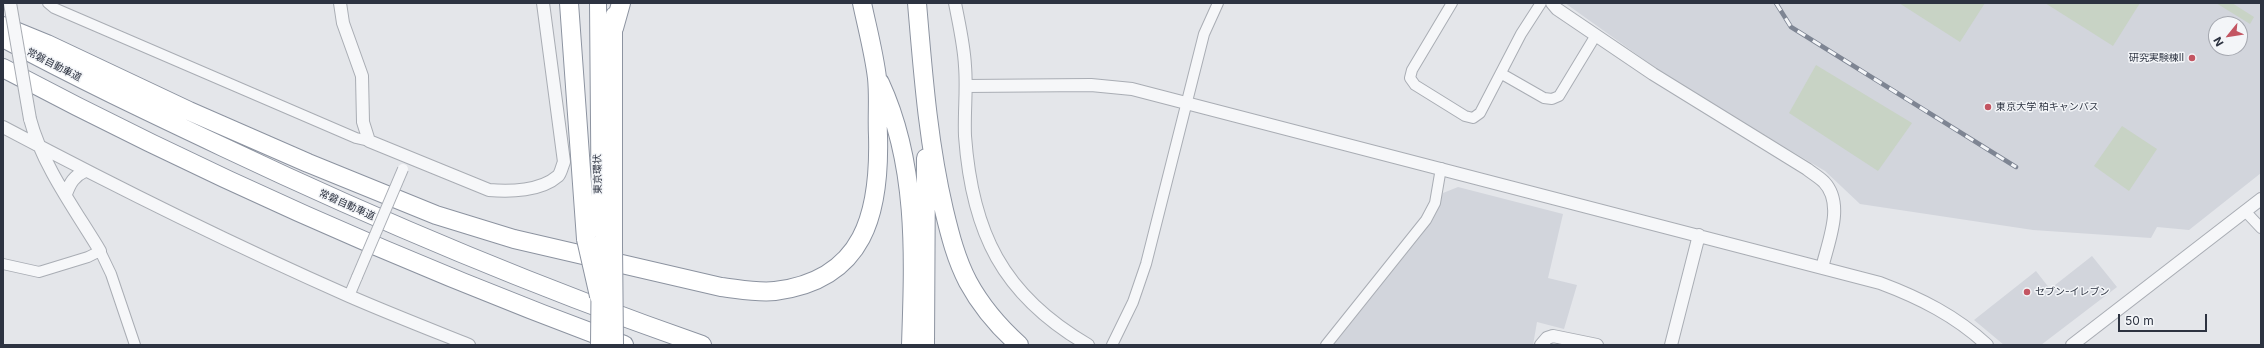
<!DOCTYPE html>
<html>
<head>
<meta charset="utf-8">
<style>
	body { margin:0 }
	#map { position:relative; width:2264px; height:348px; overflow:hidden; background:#e4e6ea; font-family:Inter,sans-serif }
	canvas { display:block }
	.frame { position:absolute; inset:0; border:4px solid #2d3341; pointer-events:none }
	.north { position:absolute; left:2208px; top:16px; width:40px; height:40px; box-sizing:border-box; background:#f3f5f8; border:1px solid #a4a7af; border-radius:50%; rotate:240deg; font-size:11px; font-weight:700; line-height:16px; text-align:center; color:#2d3341 }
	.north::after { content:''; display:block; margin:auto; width:14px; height:18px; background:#c35562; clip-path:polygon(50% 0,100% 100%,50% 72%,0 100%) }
	.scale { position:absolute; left:2118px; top:314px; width:89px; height:18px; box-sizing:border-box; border:2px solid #2d3341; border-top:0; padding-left:5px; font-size:12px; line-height:14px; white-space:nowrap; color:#2d3341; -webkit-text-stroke:3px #f3f5f8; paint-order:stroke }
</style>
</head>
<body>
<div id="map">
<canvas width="2264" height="348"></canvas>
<div class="frame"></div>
<div class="north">N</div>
<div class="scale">50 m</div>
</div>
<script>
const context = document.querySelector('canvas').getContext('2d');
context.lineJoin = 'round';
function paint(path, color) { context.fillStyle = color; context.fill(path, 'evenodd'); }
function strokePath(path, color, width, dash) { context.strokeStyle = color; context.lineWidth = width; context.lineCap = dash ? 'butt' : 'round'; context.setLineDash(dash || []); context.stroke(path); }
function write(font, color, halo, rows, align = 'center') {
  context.font = font + ' Inter,"Noto Sans JP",sans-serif'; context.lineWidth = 3; context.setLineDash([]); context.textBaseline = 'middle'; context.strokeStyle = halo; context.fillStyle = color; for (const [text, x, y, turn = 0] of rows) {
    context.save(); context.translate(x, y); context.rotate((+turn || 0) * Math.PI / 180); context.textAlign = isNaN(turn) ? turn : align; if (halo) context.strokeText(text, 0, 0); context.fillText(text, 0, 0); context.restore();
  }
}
paint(new Path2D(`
	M1565,3H2261V173L2189,230L2157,227L2151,238L2033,230L1860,204L1825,171L1678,84ZM2216,24H2240V48H2216Z
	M1458,187L1563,214L1548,278L1577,285L1564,329L1537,322L1533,345H1333L1420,237L1433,219L1443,193Z
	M2092,256L2117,287L2041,345H2004L1974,320L2036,271L2050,289Z`), '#d2d5dc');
paint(new Path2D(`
	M1899,3H1985L1960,42Z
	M2045,3H2140L2113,46Z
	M2216,3H2232L2254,17L2250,24Z
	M1816,65L1912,123L1878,171L1789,113Z
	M2122,126L2157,149L2129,191L2094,166Z`), '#c8d3c5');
const minor = new Path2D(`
	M48,3L54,8L356,138L369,141
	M1452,3L1412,70L1410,78L1415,85L1465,116L1473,118L1480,113L1521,34L1541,3
	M1502,74L1544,98L1552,99L1559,96L1596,35
	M2245,211L2261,228
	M3,264L39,272L88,257L100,251L111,274L135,345
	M349,296L357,277
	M1112,345L1133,302L1146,264L1204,34L1218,3
	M1326,345L1426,220L1435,203L1441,168`);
const tertiary = new Path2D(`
	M340,3L343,23L362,76L363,122L369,141L489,190C510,192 541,191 558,176C561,173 562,166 564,162L543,3
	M955,3C959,24 964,45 965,66C967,89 964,112 965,136C972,232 1002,295 1088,345
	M1552,3L1557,9L1653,74L1807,169C1812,173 1819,177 1824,182C1845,204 1828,242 1822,268
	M966,86L1091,85L1132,89L1880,283C1920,298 1956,316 1987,345
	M30,119C42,165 76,211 100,251
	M3,127C116,187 231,244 349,296C388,313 429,329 469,345
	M66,194C70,183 74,176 85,171
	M1541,345L1547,338L1553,336L1597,345
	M1671,345L1699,235
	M2072,345L2261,199`);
const trunk = new Path2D(`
	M598,3L600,243
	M614,246V15`);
const motorway = new Path2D(`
	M569,3L586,239
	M917,3C923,73 928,142 944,210C950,235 956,259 968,282C981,306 999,327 1019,345
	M3,26L47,44L189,111L308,163L436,215L514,239L721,287C739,289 757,293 775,291C865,280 880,212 878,136C877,116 879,97 877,78C874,53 867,27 862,3
	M614,28L621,3
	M3,38C75,77 149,112 223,147C379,221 538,288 702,345
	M3,68C203,174 411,266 624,345
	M880,83C918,165 914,257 911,345
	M925,345L926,158`);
strokePath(minor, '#a9adb4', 12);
strokePath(tertiary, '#a9adb4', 14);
strokePath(trunk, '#8c93a0', 18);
strokePath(motorway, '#8c93a0', 20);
strokePath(minor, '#f6f7f9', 10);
strokePath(tertiary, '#f6f7f9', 12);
strokePath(trunk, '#fff', 16);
strokePath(motorway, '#fff', 18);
const rail = new Path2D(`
	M1776,3L1791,27L2016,167`);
strokePath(rail, '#7e8593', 4.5);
strokePath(rail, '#f3f5f8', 3, [9]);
const minorBridge = new Path2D(`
	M357,277L403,169`);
const tertiaryBridge = new Path2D(`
	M10,3L30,119`);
const trunkBridge = new Path2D(`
	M614,246L615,345
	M599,345L600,243`);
const motorwayBridge = new Path2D(`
	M586,239L599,296`);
strokePath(minorBridge, '#a9adb4', 12, []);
strokePath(tertiaryBridge, '#a9adb4', 14, []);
strokePath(trunkBridge, '#8c93a0', 18, []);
strokePath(motorwayBridge, '#8c93a0', 20, []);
strokePath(minorBridge, '#f6f7f9', 10);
strokePath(tertiaryBridge, '#f6f7f9', 12);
strokePath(trunkBridge, '#fff', 16);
strokePath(motorwayBridge, '#fff', 18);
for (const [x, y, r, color] of [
	[2192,58,4,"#c35562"],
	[1988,107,4,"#c35562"],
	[2027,292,4,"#c35562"]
]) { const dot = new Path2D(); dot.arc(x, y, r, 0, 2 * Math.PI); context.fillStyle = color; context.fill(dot); strokePath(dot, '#f3f5f8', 1.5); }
write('10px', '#2d3341', '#f3f5f8', [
	["研究実験棟Ⅱ",2184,58,"right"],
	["東京大学 柏キャンパス",1996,107],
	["セブン-イレブン",2035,292]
], 'left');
write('10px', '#2d3341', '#f3f5f8', [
	["常磐自動車道",54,65,27],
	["東京環状",598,174,-91],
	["常磐自動車道",347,205,24]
]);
</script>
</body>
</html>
